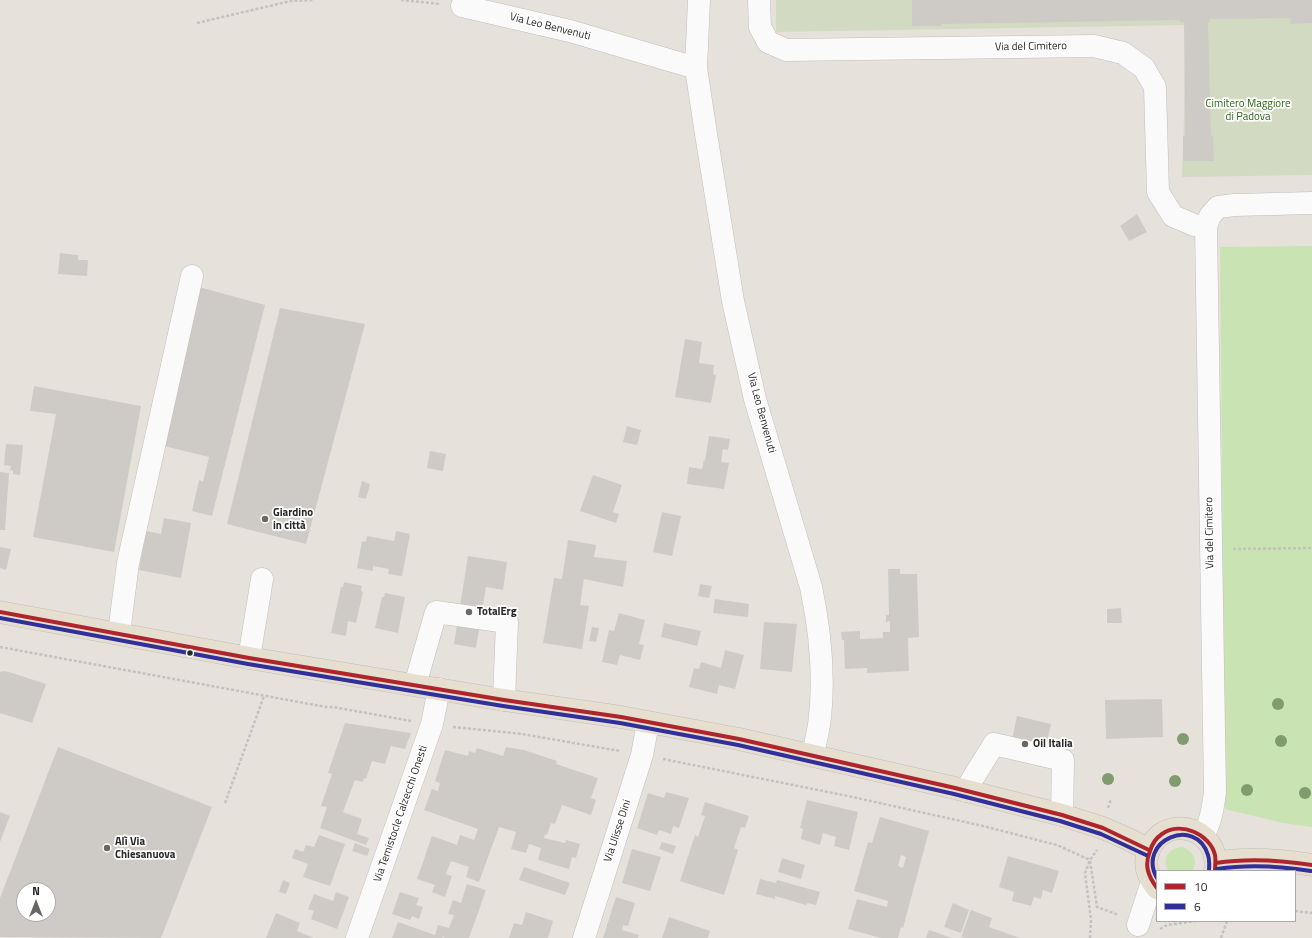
<!DOCTYPE html>
<html>
<head>
<meta charset="utf-8">
<style>
	body { margin:0 }
	#map { position:relative; width:1312px; height:938px; overflow:hidden; background:#e6e1db; font-family:"Titillium Web",sans-serif }
	canvas { display:block }
	.legend { position:absolute; left:1156px; top:870px; width:140px; height:52px; box-sizing:border-box; background:#fff; border:1px solid #a9a9a9; margin:0; padding:5px 7px; list-style:none; font-size:12px; color:#272727 }
	.legend li { display:flex; align-items:center; gap:8px; height:20px }
	.legend b { width:20px; border:1px solid #a9a9a9 }
	.north { position:absolute; left:16px; top:882px; width:40px; height:40px; box-sizing:border-box; background:#fff; border:1px solid #a9a9a9; border-radius:50%; rotate:0deg; font-size:11px; font-weight:700; line-height:16px; text-align:center; color:#272727 }
	.north::after { content:''; display:block; margin:auto; width:14px; height:18px; background:#6a6866; clip-path:polygon(50% 0,100% 100%,50% 72%,0 100%) }
</style>
</head>
<body>
<div id="map">
<canvas width="1312" height="938"></canvas>
<ul class="legend">
<li><b style="height:5px;background:#ae262b"></b>10</li>
<li><b style="height:5px;background:#312f9a"></b>6</li>
</ul>
<div class="north">N</div>
</div>
<script>
const context = document.querySelector('canvas').getContext('2d');
context.lineJoin = 'round';
function paint(path, color) { context.fillStyle = color; context.fill(path, 'evenodd'); }
function strokePath(path, color, width, dash) { context.strokeStyle = color; context.lineWidth = width; context.lineCap = dash ? 'butt' : 'round'; context.setLineDash(dash || []); context.stroke(path); }
function write(font, color, halo, rows, align = 'center') {
  context.font = font + ' "Titillium Web",sans-serif'; context.lineWidth = 3.5; context.setLineDash([]); context.textBaseline = 'middle'; context.strokeStyle = halo; context.fillStyle = color; for (const [text, x, y, turn = 0] of rows) {
    context.save(); context.translate(x, y); context.rotate((+turn || 0) * Math.PI / 180); context.textAlign = isNaN(turn) ? turn : align; if (halo) context.strokeText(text, 0, 0); context.fillText(text, 0, 0); context.restore();
  }
}
paint(new Path2D(`
	M1312,246V827L1283,823L1225,809L1220,247Z
	M1182,847C1193,851 1199,860 1192,871H1168C1162,858 1168,849 1182,847Z`), '#c9e3b2');
paint(new Path2D(`
	M776,0H1312V175L1182,177L1187,25L776,32Z`), '#d3dac2');
paint(new Path2D(`
	M912,0H1312V23L1290,24L1291,18L1210,19V22H1208L1211,136H1213L1214,161H1183V136H1185L1184,22H1180V20L942,24V26H912Z
	M1137,214L1147,232L1129,241L1120,226Z
	M60,253L78,255V260H88L87,276L58,274Z
	M199,287L265,305L212,516L192,511L199,480L203,482L209,457L160,445Z
	M280,308L365,324L306,544L227,524Z
	M685,339L702,342L699,363L714,365L713,374L716,375L711,403L675,397Z
	M34,386L141,406L114,552L33,537L56,414L30,411Z
	M627,426L641,430L637,445L623,442Z
	M709,436L730,439L728,450L723,449L721,462L729,463L724,489L687,484L689,467L702,469L704,460L705,461Z
	M6,444L23,445L20,475L13,474V471L10,470L11,466L4,465Z
	M430,451L446,454L443,471L427,468Z
	M0,472L9,473L5,530H0Z
	M593,475L622,485L613,512L619,514L616,523L580,511Z
	M362,481L370,484L366,499L358,497Z
	M662,512L681,516L672,556L653,552Z
	M164,518L191,523L181,578L139,570L146,531L161,534Z
	M396,531L410,534L402,576L388,574L389,569L373,566V571L357,568L362,541L366,542L367,536L394,541Z
	M568,540L596,545L594,557L627,561L623,587L584,579L580,605L589,606L582,649L543,643L554,578L562,579Z
	M0,547L11,549L6,570L0,568Z
	M468,556L507,562L503,590L486,587L476,648L454,644Z
	M888,569H900V574H917L919,637L908,638L909,671L867,673V668L845,669L844,640H842L841,632L860,631V639L883,638V632H890V621L886,622V615H889Z
	M344,582L362,586L361,591L363,592L356,623L348,621L346,636L331,633L341,587H343Z
	M700,584L712,586L709,598L698,596Z
	M385,593L405,597L398,633L375,628L382,597H384Z
	M715,599L749,604L748,617L713,613Z
	M1121,608L1122,623H1107V609Z
	M619,613L645,620L639,644L644,645L640,660L620,655L617,665L602,662L609,630L614,631Z
	M764,622L797,624L792,672L760,669Z
	M664,623L701,631L697,646L661,637Z
	M592,627L599,628L596,642L589,641Z
	M725,650L744,655L735,689L719,685L717,694L689,687L694,668L699,669L701,662L721,668Z
	M3,671L9,672L46,684L32,723L0,713V672Z
	M1162,699L1163,737L1106,739L1105,700Z
	M1017,716L1051,724L1042,765L1008,758Z
	M345,723L411,733L405,749L391,746L385,764L372,761L366,779L364,778L363,782L355,780L354,782L343,812L362,819L357,834L369,838L366,845L320,828L327,807L321,806L332,774L328,773Z
	M58,747L212,807L161,938L0,937V898ZM24,890H48V914H24Z
	M506,747L524,750L557,761L556,764L598,778L591,798L596,800L591,815L562,805L555,824L551,823L547,835L545,834L544,838L565,843L566,840L580,844L576,858L572,857L569,869L538,860L541,848L529,844L526,853L511,849L516,832L499,827L479,882L466,877L469,867L451,861L446,874L452,876L445,897L432,892L435,885L417,879L432,836L457,845L460,835L474,840L478,829L424,810L432,789L438,791L440,783L435,781L445,750L468,756L469,751L475,753L477,748L503,756Z
	M666,792L689,798L679,828L673,826L671,834L659,830L657,835L637,828L648,793L664,798Z
	M807,800L858,812L849,850L834,846L836,837L823,833L820,845L801,839L803,829L800,828Z
	M705,802L749,816L745,828L741,827L734,848L738,850L724,895L680,881L695,835L698,837L705,816L701,815Z
	M0,812L10,816L0,842Z
	M880,817L929,831L903,928L901,927L898,938H881L848,929L857,899L887,907L888,901L854,891L868,842L872,843ZM901,855L906,857L903,868L898,866Z
	M319,835L345,844L330,886L303,877L308,864L292,858L295,849L303,852L306,845L314,847Z
	M662,842L676,846L673,854L659,849Z
	M355,843L370,849L367,856L352,851Z
	M632,849L661,857L650,891L622,883Z
	M1008,856L1059,871L1052,893L1043,890L1041,899L1034,897L1031,906L1012,901L1014,892L999,887Z
	M782,858L805,865L801,879L778,872Z
	M524,867L570,883L565,895L519,880Z
	M760,879L776,883L777,880L820,892L816,905L807,903L806,905L775,896V899L756,894Z
	M283,880L290,883L286,894L279,892Z
	M467,884L486,890L469,938H446L443,937L442,938H392L398,922L435,935L438,925L449,928L454,915L448,914L453,900L461,903Z
	M336,892L349,897L337,929L311,919L314,911L308,909L314,894L333,901Z
	M400,892L419,898L416,905L423,907L419,919L412,916L410,920L392,914Z
	M616,897L635,903L628,926L623,925L622,930L639,935L638,938H603Z
	M953,903L969,910L961,933L944,927Z
	M971,910L992,918L989,927L1020,938H965L961,937Z
	M526,912L553,921L548,938H509L514,923L522,925Z
	M276,913L300,923L297,931L314,938H266Z
	M669,917L710,931L708,938H662Z
	M929,930L952,938H926Z`), '#cecbc7');
const minor = new Path2D(`
	M699,0L696,68L706,134L733,301L755,399L811,587C820,630 825,681 819,725C817,735 815,745 813,755
	M759,0L760,27L768,42L786,50L1094,46L1123,53L1144,68L1155,87L1158,192L1173,216L1194,225L1206,227
	M462,6L570,31L696,68
	M119,633L128,563L192,276
	M249,658L262,579
	M415,685L436,612L507,622L504,700
	M965,791L994,744L1063,760L1062,815
	M1203,836C1211,822 1213,807 1215,792L1206,227L1210,216L1218,207L1235,205L1312,203
	M1138,925L1152,882
	M357,938L432,724L439,689
	M584,938L642,755L648,723`);
const major = new Path2D(`
	M0,612L249,658L504,700L621,717L739,739L955,788L1062,815L1103,828L1130,840L1149,850
	M1216,863C1247,857 1280,860 1312,865
	M1157,888C1150,879 1144,869 1147,857C1157,811 1222,824 1215,871`);
strokePath(minor, '#bfbdbd', 23);
strokePath(major, '#bfbdbb', 23);
strokePath(new Path2D(`
	M401,0L440,4
	M197,23L291,1L314,0
	M1233,549L1312,548
	M0,647L326,707H333L411,721
	M453,727L522,734L620,751
	M663,759L848,796L983,826L1057,845L1090,860
	M225,803L264,696
	M1108,808L1111,799
	M1090,861L1097,907L1119,915
	M1295,911L1312,913
	M1160,929L1167,925L1196,921
	M1090,938L1091,920L1085,873L1090,860L1097,850
	M1221,938L1227,921`), '#c2c2c1', 2.5, [3, 2]);
strokePath(minor, '#fbfafa', 22);
strokePath(major, '#e6dfd0', 22);
strokePath(new Path2D(`
	M0,612L249,658L504,700L621,717L739,739L955,788L1062,815L1103,828L1149,850
	M1216,863C1248,858 1280,860 1312,865
	M1157,888C1148,876 1144,865 1150,851C1152,844 1156,838 1162,834C1181,821 1210,834 1215,855C1216,860 1215,866 1215,871`), '#ae262b', 4);
strokePath(new Path2D(`
	M0,618L248,664L503,706L620,723L738,745L954,794L1060,821L1101,834L1146,855
	M1217,869C1249,864 1280,866 1311,871
	M1157,878C1136,841 1196,815 1208,855C1210,860 1209,866 1209,871`), '#312f9a', 4);
context.fillStyle = '#809c6f';
for (const [x, y] of [
	[1278,704],
	[1183,739],
	[1281,741],
	[1108,779],
	[1175,781],
	[1247,790],
	[1305,793]
]) { context.beginPath(); context.arc(x, y, 6, 0, 2 * Math.PI); context.fill(); }
for (const [x, y, r, color] of [
	[265,519,4,"#6a6866"],
	[469,612,4,"#6a6866"],
	[190,653,3.5,"#272727"],
	[1025,744,4,"#6a6866"],
	[107,848,4,"#6a6866"]
]) { const dot = new Path2D(); dot.arc(x, y, r, 0, 2 * Math.PI); context.fillStyle = color; context.fill(dot); strokePath(dot, '#fff', 1.5); }
write('11px', '#272727', '#fff', [
	["Via Leo Benvenuti",550,27,14],
	["Via del Cimitero",1031,47,-1],
	["Via Leo Benvenuti",761,413,75],
	["Via del Cimitero",1210,533,-91],
	["Via Temistocle Calzecchi Onesti",401,814,-71],
	["Via Ulisse Dini",618,831,-72]
]);
write('11px', '#2c6416', '#fff', [
	["Cimitero Maggiore",1248,104],
	["di Padova",1248,117]
]);
write('bold 11px', '#272727', '#fff', [
	["Giardino",273,513],
	["in città",273,526],
	["TotalErg",477,612],
	["Oil Italia",1033,744],
	["Alì Via",115,842],
	["Chiesanuova",115,855]
], 'left');
</script>
</body>
</html>
